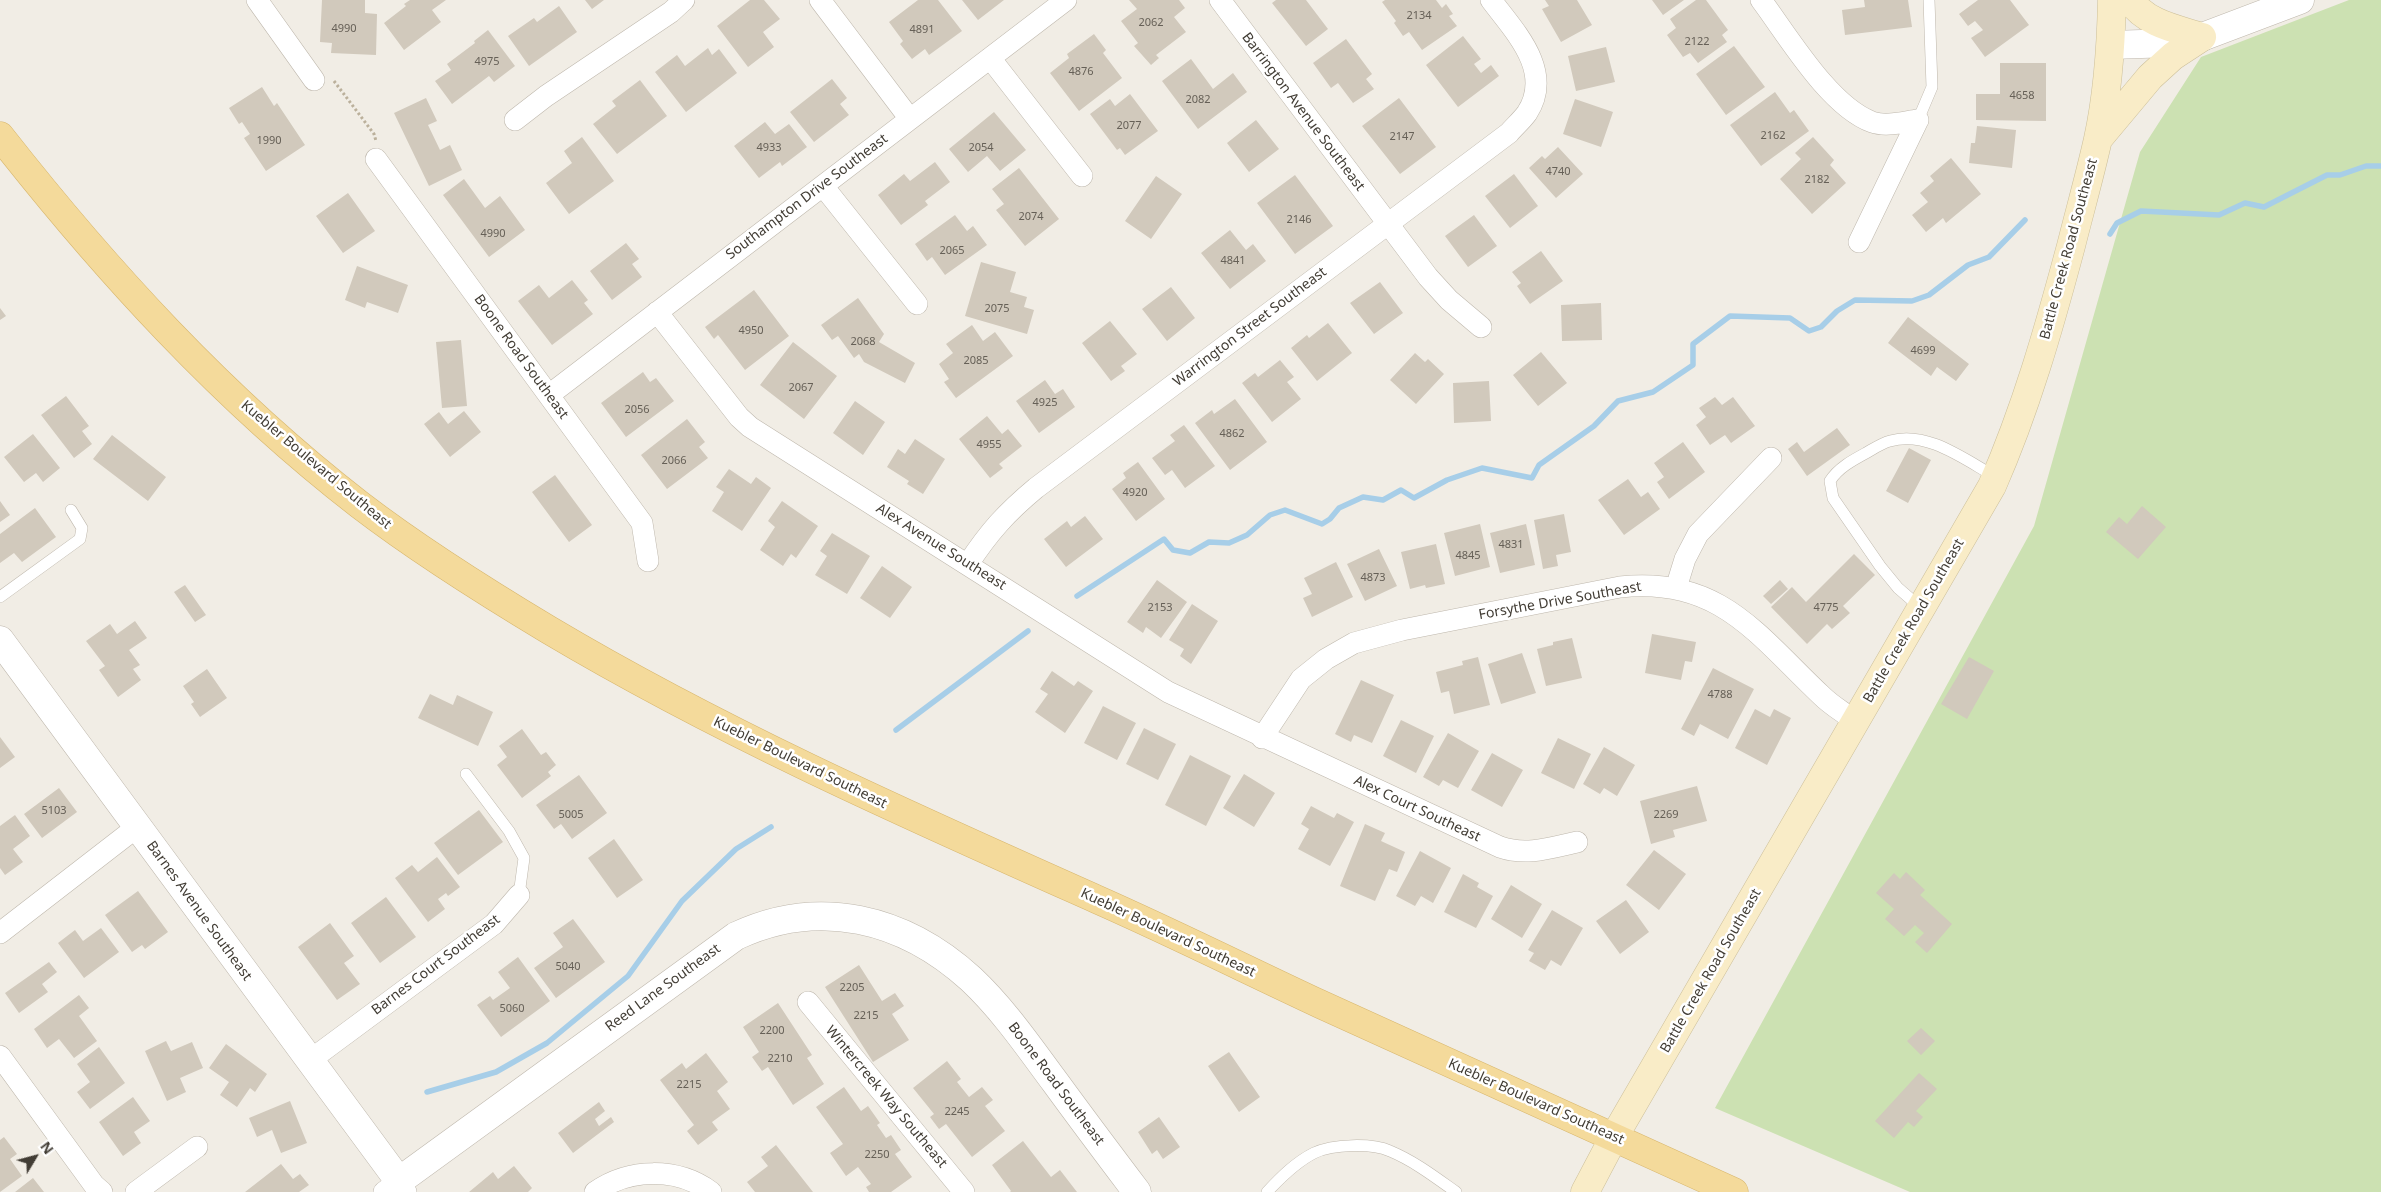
<!DOCTYPE html>
<html>
<head>
<meta charset="utf-8">
<style>
	body { margin:0 }
	#map { position:relative; width:2381px; height:1192px; overflow:hidden; background:#f1ede5; font-family:"Noto Sans",sans-serif }
	canvas { display:block }
	.north { position:absolute; left:10px; top:1132px; width:50px; height:50px; -webkit-text-stroke:4px #fff; paint-order:stroke; rotate:53deg; font-size:14px; font-weight:700; line-height:20px; text-align:center; color:#423d35 }
	.north::after { content:''; display:block; margin:auto; width:18px; height:22px; background:#423d35; clip-path:polygon(50% 0,100% 100%,50% 72%,0 100%) }
</style>
</head>
<body>
<div id="map">
<canvas width="2381" height="1192"></canvas>
<div class="north">N</div>
</div>
<script>
const context = document.querySelector('canvas').getContext('2d');
context.lineJoin = 'round';
function paint(path, color) { context.fillStyle = color; context.fill(path, 'evenodd'); }
function strokePath(path, color, width, dash) { context.strokeStyle = color; context.lineWidth = width; context.lineCap = dash ? 'butt' : 'round'; context.setLineDash(dash || []); context.stroke(path); }
function write(font, color, halo, rows, align = 'center') {
  context.font = font + ' "Noto Sans",sans-serif'; context.lineWidth = 5; context.setLineDash([]); context.textBaseline = 'middle'; context.strokeStyle = halo; context.fillStyle = color; for (const [text, x, y, turn = 0] of rows) {
    context.save(); context.translate(x, y); context.rotate((+turn || 0) * Math.PI / 180); context.textAlign = isNaN(turn) ? turn : align; if (halo) context.strokeText(text, 0, 0); context.fillText(text, 0, 0); context.restore();
  }
}
paint(new Path2D(`
	M2349,0H2381V1192H1910L1715,1108L2034,526L2140,152L2201,57Z`), '#cce1b2');
strokePath(new Path2D(`
	M2110,234L2117,223L2141,211L2219,215L2245,203L2264,207L2327,175H2340L2366,166H2381
	M1077,596L1164,539L1173,550L1190,553L1209,542L1229,543L1247,535L1270,515L1285,510L1322,524L1330,519L1339,508L1363,497L1383,500L1401,490L1414,498L1447,480L1482,468L1532,478L1539,465L1594,426L1618,401L1653,392L1693,365V344L1730,316L1790,318L1809,331L1821,327L1837,311L1855,300L1912,301L1929,295L1968,265L1989,257L2025,220
	M896,730L1028,631
	M427,1092L496,1072L547,1043L628,976L682,901L736,849L771,827`), '#a7cee8', 5.5);
paint(new Path2D(`
	M322,0H365V13L377,14L376,55L331,53L332,43L320,42Z
	M410,0H446L432,10L441,22L404,50L384,23L406,6L404,4Z
	M585,0H604L592,9Z
	M750,0H764L780,19L763,32L774,47L748,67L717,26Z
	M918,0H938L962,31L929,55L925,49L912,59L900,44L903,41L889,22Z
	M962,0H1004L978,20Z
	M1129,0H1179L1185,8L1174,17L1186,32L1156,55L1159,58L1151,65L1134,46L1138,43L1121,21L1137,9Z
	M1276,0H1306L1328,29L1306,46L1272,3Z
	M1385,0H1436L1442,8L1446,4L1453,14L1449,16L1457,26L1422,50L1409,32L1403,36L1394,23L1396,21L1382,2Z
	M1545,0H1577L1592,25L1561,42L1542,9L1549,6Z
	M1652,0H1684L1663,15Z
	M1696,0H1706L1728,30L1722,35L1727,42L1698,63L1690,53L1683,57L1667,35L1676,28L1670,19Z
	M1864,0H1908L1912,27L1845,35L1842,10L1865,7Z
	M1978,0H2010L2029,25L1985,57L1971,38L1983,30L1975,21L1968,26L1959,14Z
	M559,6L577,32L529,66L508,36L534,18L537,22Z
	M488,30L515,66L494,82L489,76L452,104L435,81L451,70L447,64L475,43L474,41Z
	M1094,34L1106,50L1103,53L1122,78L1079,111L1050,73L1069,58L1067,54Z
	M1463,36L1481,59L1474,64L1481,73L1491,65L1499,76L1458,107L1426,65Z
	M1346,39L1372,74L1366,79L1374,89L1353,103L1338,83L1331,88L1313,63Z
	M1734,46L1765,87L1726,115L1696,74Z
	M1606,47L1615,82L1576,91L1568,56Z
	M708,48L712,55L719,49L737,73L686,112L655,72L677,55L685,66Z
	M1191,59L1213,89L1233,73L1247,92L1198,129L1162,81Z
	M2000,63H2046V121L1976,120V94H2000Z
	M832,79L847,98L840,104L849,115L814,142L790,112Z
	M640,80L667,116L617,154L593,124L616,106L612,101Z
	M262,87L274,106L277,103L305,145L266,171L244,138L250,134L242,122L239,124L229,108Z
	M1775,92L1790,113L1794,110L1809,131L1761,166L1730,125Z
	M1130,94L1158,131L1125,155L1120,148L1117,150L1090,114L1110,99L1115,106Z
	M426,98L437,121L428,125L440,150L450,145L462,170L429,186L394,113Z
	M1399,98L1436,147L1400,174L1362,126Z
	M1575,99L1613,112L1601,147L1563,134Z
	M994,112L1026,150L1000,171L987,156L968,172L949,149Z
	M1256,120L1279,149L1249,172L1227,143Z
	M765,122L775,134L789,124L807,147L782,166L780,162L759,178L734,146Z
	M1977,126L2016,130L2012,168L1969,163L1971,143H1975Z
	M582,137L614,181L569,214L546,183L572,163L564,151Z
	M1813,137L1834,160L1830,165L1846,183L1812,214L1780,179L1801,159L1795,153Z
	M1558,147L1583,174L1556,198L1529,168L1542,156L1545,159Z
	M1951,158L1981,194L1946,223L1943,218L1926,232L1912,215L1928,202L1920,193L1934,181L1930,176Z
	M935,162L950,182L925,201L928,205L901,225L878,195L904,174L910,181Z
	M1019,168L1059,219L1025,246L996,210L1004,204L992,189Z
	M1514,174L1538,206L1510,228L1485,196Z
	M1295,175L1333,226L1295,254L1257,203Z
	M1156,176L1182,194L1151,239L1125,221Z
	M464,179L485,208L500,196L525,230L489,257L443,195Z
	M348,193L375,231L343,253L316,216Z
	M955,215L967,231L973,226L987,245L945,275L932,257L927,261L915,244Z
	M1474,215L1497,246L1468,267L1445,236Z
	M1230,230L1246,250L1253,244L1266,261L1230,289L1201,253Z
	M626,243L639,259L632,264L642,277L612,300L590,271Z
	M1541,251L1563,281L1530,304L1517,286L1521,283L1512,272Z
	M981,262L1016,272L1010,292L1027,297L1024,307L1034,310L1027,334L965,316Z
	M357,266L408,285L398,313L367,302L365,308L345,300Z
	M572,280L588,300L584,303L593,314L552,345L518,301L539,285L549,298Z
	M1380,282L1403,313L1374,334L1350,303Z
	M1171,287L1195,318L1167,341L1142,309Z
	M754,290L789,336L745,370L718,335L714,339L705,327Z
	M858,298L884,334L879,342L915,363L905,383L864,362L859,354L854,358L838,336L832,340L821,325Z
	M1601,303L1602,340L1562,341L1561,305Z
	M0,308L6,316L0,320Z
	M1908,317L1969,364L1956,381L1937,367L1931,376L1888,343Z
	M1110,321L1137,354L1121,366L1125,371L1111,381L1082,343Z
	M1328,323L1352,353L1317,381L1291,348L1307,335L1309,338Z
	M972,325L983,341L995,332L1013,356L956,398L944,382L949,379L939,364L953,353L946,344Z
	M461,340L467,406L442,408L436,342Z
	M793,342L837,376L804,419L760,385Z
	M1541,352L1567,383L1538,406L1513,375Z
	M1415,353L1425,362L1428,359L1444,374L1416,404L1390,380Z
	M1280,360L1294,377L1287,382L1301,399L1272,422L1242,383L1255,373L1258,377Z
	M643,372L650,382L656,378L674,401L626,437L601,403Z
	M1045,380L1055,394L1063,389L1075,407L1039,433L1016,401Z
	M1489,381L1491,421L1454,423L1453,383Z
	M66,396L89,426L82,431L92,444L74,458L41,415Z
	M1715,397L1722,405L1733,397L1755,426L1731,443L1725,435L1710,445L1696,425L1706,417L1699,408Z
	M1235,399L1267,442L1230,470L1195,423L1212,410L1214,414Z
	M855,401L885,422L863,455L833,433Z
	M464,411L481,432L450,457L424,424L439,412L448,424Z
	M987,416L1002,434L1008,429L1022,446L999,464L1003,468L990,478L959,439Z
	M687,419L705,442L699,447L708,458L667,489L641,455Z
	M1184,425L1215,466L1185,488L1172,470L1165,475L1152,458L1175,441L1170,435Z
	M1837,428L1850,445L1807,476L1788,449L1797,442L1804,452Z
	M33,434L60,468L43,482L36,473L24,482L4,457Z
	M112,435L166,477L148,501L93,459Z
	M915,439L945,459L923,494L907,484L909,481L887,467L898,449L905,454Z
	M1683,442L1705,472L1669,499L1657,482L1664,477L1654,463Z
	M1909,448L1931,460L1908,503L1886,491Z
	M1138,462L1165,499L1136,521L1112,489L1126,478L1123,473Z
	M729,469L751,484L756,477L771,488L742,531L712,511L724,492L716,487Z
	M555,475L592,525L569,542L532,492Z
	M1628,479L1641,497L1648,492L1660,509L1624,535L1598,500Z
	M0,501L10,515L0,522Z
	M782,501L818,526L796,558L791,554L783,566L760,550L775,527L768,521Z
	M2142,506L2166,527L2138,559L2106,532L2119,517L2127,524Z
	M35,508L56,537L22,562L14,553L0,563V534Z
	M1564,514L1571,552L1556,555L1558,566L1543,569L1534,520Z
	M1085,516L1103,539L1066,567L1044,539L1067,521L1071,527Z
	M1480,524L1490,567L1455,576L1444,533Z
	M1526,524L1535,565L1500,573L1490,533Z
	M832,533L870,556L847,594L815,575L827,556L820,551Z
	M1436,544L1445,584L1426,588L1425,585L1410,589L1401,552Z
	M1379,549L1397,586L1365,601L1347,564Z
	M1854,554L1875,575L1843,606L1850,613L1832,629L1827,624L1807,644L1771,607L1792,587L1806,602Z
	M1336,562L1353,597L1312,617L1303,598L1312,594L1304,578Z
	M882,566L912,587L890,618L860,598Z
	M1157,580L1187,602L1161,638L1146,627L1143,633L1127,622Z
	M1780,580L1788,589L1771,604L1763,596Z
	M185,585L206,615L195,622L174,592Z
	M1192,604L1218,621L1191,664L1180,656L1184,649L1169,640Z
	M135,621L147,638L129,650L140,665L133,669L141,680L118,697L99,670L105,666L86,641L110,624L117,634Z
	M1652,634L1696,642L1692,662L1685,661L1681,680L1645,673Z
	M1572,638L1582,678L1546,686L1537,649L1553,645V642Z
	M1522,653L1536,693L1501,704L1488,664Z
	M1478,657L1490,705L1454,714L1449,691L1441,693L1436,672L1463,665L1462,661Z
	M1969,657L1994,671L1967,719L1941,704Z
	M1713,668L1754,689L1728,739L1700,724L1694,736L1681,729Z
	M207,669L227,698L200,717L191,704L194,702L183,686Z
	M1052,671L1074,686L1078,681L1093,691L1065,733L1035,712L1048,694L1040,689Z
	M1361,680L1394,695L1372,743L1354,735L1351,742L1335,734Z
	M430,694L453,705L457,695L493,712L478,746L418,718Z
	M1103,706L1136,723L1117,760L1084,743Z
	M1755,709L1770,717L1774,709L1791,718L1767,765L1735,748Z
	M1401,720L1434,736L1416,773L1383,756Z
	M1144,728L1176,744L1158,780L1126,764Z
	M522,729L541,755L546,752L556,765L548,772L551,776L522,798L497,765L507,757L499,746Z
	M1448,733L1479,751L1458,788L1443,780L1439,786L1423,777Z
	M0,737L15,757L0,768Z
	M1558,738L1591,754L1574,789L1541,773Z
	M1604,747L1635,765L1617,796L1604,788L1600,794L1583,784Z
	M1492,753L1523,770L1502,807L1471,790Z
	M1190,755L1231,776L1206,826L1165,805Z
	M1244,774L1275,793L1254,827L1223,808Z
	M579,775L607,813L572,839L561,824L554,829L536,805Z
	M1697,786L1707,821L1673,830L1675,837L1651,844L1640,801Z
	M59,788L77,812L42,838L24,814Z
	M1311,806L1334,818L1337,813L1354,822L1330,866L1298,849L1309,829L1301,824Z
	M479,810L503,842L458,875L434,843Z
	M15,815L30,836L13,849L23,862L5,875L0,868V826Z
	M1365,824L1385,833L1381,841L1405,852L1397,872L1389,869L1375,901L1340,886Z
	M614,839L643,880L617,898L588,858Z
	M1654,850L1686,874L1659,910L1626,885Z
	M1420,851L1451,868L1433,903L1421,896L1415,906L1396,896Z
	M437,857L460,887L448,896L446,893L438,899L445,909L428,922L395,878L412,865L418,872Z
	M1906,872L1925,890L1920,895L1952,924L1927,953L1915,942L1924,933L1915,925L1904,936L1885,919L1894,909L1876,893L1894,873L1900,879Z
	M1463,874L1479,883L1477,887L1493,896L1476,928L1444,912Z
	M1511,885L1542,904L1522,938L1491,919Z
	M138,891L168,932L145,949L142,945L132,952L105,915Z
	M386,897L416,937L380,963L351,923Z
	M1626,900L1649,932L1620,954L1596,921Z
	M1552,910L1583,928L1561,966L1551,960L1545,970L1529,961L1534,953L1528,950Z
	M573,919L605,962L556,998L534,968L563,947L553,933Z
	M330,923L354,956L344,963L360,984L337,1000L298,947Z
	M101,928L119,952L84,978L58,943L75,930L83,941Z
	M518,957L550,1001L501,1037L477,1005L490,996L493,1000L510,988L498,972Z
	M49,962L57,972L42,984L48,992L19,1013L5,993Z
	M859,965L882,1001L895,993L904,1006L892,1014L909,1040L873,1062L825,987Z
	M79,995L89,1008L79,1016L97,1041L74,1058L59,1039L47,1048L34,1029Z
	M778,1003L812,1055L807,1058L824,1084L793,1105L768,1067L762,1071L752,1057L759,1052L743,1027Z
	M1921,1028L1935,1041L1921,1055L1907,1041Z
	M166,1041L171,1051L192,1042L203,1068L180,1078L186,1092L167,1101L145,1051Z
	M226,1044L267,1074L255,1092L250,1088L237,1107L220,1095L229,1082L209,1068Z
	M99,1047L125,1083L90,1109L77,1092L90,1082L77,1064Z
	M1229,1052L1260,1097L1239,1112L1208,1066Z
	M706,1053L728,1082L717,1091L730,1109L712,1122L718,1130L698,1145L687,1131L694,1125L660,1080L682,1063L686,1069Z
	M947,1061L961,1079L957,1082L969,1097L982,1087L993,1100L985,1106L1005,1131L972,1157L946,1124L939,1129L930,1117L934,1114L913,1088Z
	M1919,1073L1937,1089L1916,1111L1923,1117L1914,1127L1908,1122L1894,1138L1875,1121Z
	M844,1087L861,1111L868,1106L880,1123L877,1125L886,1138L891,1135L901,1150L895,1154L912,1177L891,1192H869L866,1187L871,1184L858,1167L846,1176L830,1153L843,1144L816,1107Z
	M133,1097L150,1121L134,1132L141,1143L123,1156L99,1122Z
	M290,1101L307,1143L281,1153L272,1130L257,1137L249,1118Z
	M599,1102L605,1111L595,1119L599,1126L611,1117L614,1122L573,1153L558,1133Z
	M1159,1117L1180,1147L1163,1159L1157,1150L1152,1154L1138,1132Z
	M4,1137L17,1154L10,1159L22,1176L0,1192V1140Z
	M1023,1141L1051,1177L1060,1170L1077,1192H1010L1011,1191L992,1165Z
	M776,1145L813,1192H755L747,1182L768,1166L761,1157Z
	M281,1164L293,1179L300,1174L309,1185L299,1192H245Z
	M514,1166L532,1188L528,1192H469L493,1172L498,1179Z
	M33,1178L44,1192H15Z`), '#d1c9bc');
const service = new Path2D(`
	M1918,120L1932,87L1929,0
	M0,597L80,539L82,528L71,510
	M1921,608L1898,588L1880,566L1833,498L1830,481C1838,468 1853,460 1866,453C1873,449 1882,443 1890,441C1927,430 1965,460 1996,477
	M466,774L509,831L524,858L519,895
	M1267,1192C1281,1177 1296,1162 1314,1153C1333,1144 1372,1143 1390,1151C1414,1161 1435,1177 1456,1192`);
const minor = new Path2D(`
	M257,0L314,80
	M820,0L910,119
	M1220,0L1428,277L1449,300L1481,327
	M1761,0C1788,36 1829,106 1872,122C1886,127 1903,122 1918,120
	M990,58L1082,176
	M515,120L546,96L671,12L684,0
	M376,159L642,523L648,561
	M823,186L917,304
	M1859,242L1918,120
	M657,312L739,417L750,427L1168,692L1500,847C1526,856 1550,848 1577,842
	M549,395L1066,0
	M968,564C989,532 1006,513 1036,488L1509,133C1514,127 1522,120 1527,113C1554,71 1515,32 1491,0
	M1676,588L1685,559L1698,534L1771,458
	M1262,738L1301,679L1326,659L1354,643L1402,630L1620,587C1720,576 1758,636 1822,696C1832,706 1845,713 1856,722
	M0,933L137,827
	M808,1002L964,1192
	M0,1056L94,1185L102,1192
	M309,1061L494,924L519,895
	M136,1192L197,1147
	M384,1192L399,1181L406,1192
	M595,1192C629,1168 677,1167 711,1192`);
const tertiary = new Path2D(`
	M2111,45L2172,43L2202,37L2300,0
	M0,640L399,1181L736,936C819,897 904,918 971,979C1003,1009 1029,1047 1055,1082C1082,1119 1109,1155 1137,1192`);
const secondary = new Path2D(`
	M2130,0C2146,24 2177,29 2202,37
	M2099,138L2150,77L2173,56L2202,37
	M1585,1192L1614,1137L1992,486C2026,409 2049,328 2071,246C2080,210 2090,175 2098,139C2108,93 2111,47 2112,0`);
const primary = new Path2D(`
	M0,136C106,271 223,399 360,505C420,551 484,591 549,630C724,734 910,816 1096,899C1171,932 1245,969 1320,1004C1458,1067 1596,1129 1734,1192`);
strokePath(service, '#beb7ac', 12);
strokePath(minor, '#beb7ac', 22);
strokePath(tertiary, '#beb7ac', 29);
strokePath(secondary, '#ccbf99', 29);
strokePath(primary, '#d7b66d', 29);
strokePath(new Path2D(`
	M334,81L374,134L376,141`), '#bbb09b', 3, [2.5, 2.5]);
strokePath(service, '#fff', 11);
strokePath(minor, '#fff', 21);
strokePath(tertiary, '#fff', 28);
strokePath(secondary, '#f9ecc7', 28);
strokePath(primary, '#f4da9b', 28);
write('11px', '#666057', null, [
	["2134",1419,16],
	["2062",1151,23],
	["4990",344,29],
	["4891",922,30],
	["2122",1697,42],
	["4975",487,62],
	["4876",1081,72],
	["4658",2022,96],
	["2082",1198,100],
	["2077",1129,126],
	["2162",1773,136],
	["2147",1402,137],
	["1990",269,141],
	["4933",769,148],
	["2054",981,148],
	["4740",1558,172],
	["2182",1817,180],
	["2074",1031,217],
	["2146",1299,220],
	["4990",493,234],
	["2065",952,251],
	["4841",1233,261],
	["2075",997,309],
	["4950",751,331],
	["2068",863,342],
	["4699",1923,351],
	["2085",976,361],
	["2067",801,388],
	["4925",1045,403],
	["2056",637,410],
	["4862",1232,434],
	["4955",989,445],
	["2066",674,461],
	["4920",1135,493],
	["4831",1511,545],
	["4845",1468,556],
	["4873",1373,578],
	["2153",1160,608],
	["4775",1826,608],
	["4788",1720,695],
	["5103",54,811],
	["5005",571,815],
	["2269",1666,815],
	["5040",568,967],
	["2205",852,988],
	["5060",512,1009],
	["2215",866,1016],
	["2200",772,1031],
	["2210",780,1059],
	["2215",689,1085],
	["2245",957,1112],
	["2250",877,1155]
]);
write('14px', '#423d35', '#fff', [
	["Barrington Avenue Southeast",1303,112,53],
	["Southampton Drive Southeast",807,197,-37],
	["Battle Creek Road Southeast",2069,249,-75],
	["Warrington Street Southeast",1250,327,-37],
	["Boone Road Southeast",521,357,54],
	["Kuebler Boulevard Southeast",316,465,40],
	["Alex Avenue Southeast",941,547,32],
	["Forsythe Drive Southeast",1560,601,-10],
	["Battle Creek Road Southeast",1914,621,-60],
	["Kuebler Boulevard Southeast",800,763,26],
	["Alex Court Southeast",1417,809,25],
	["Barnes Avenue Southeast",199,911,54],
	["Kuebler Boulevard Southeast",1168,933,25],
	["Barnes Court Southeast",436,965,-37],
	["Battle Creek Road Southeast",1711,971,-60],
	["Reed Lane Southeast",663,988,-36],
	["Boone Road Southeast",1056,1084,53],
	["Wintercreek Way Southeast",886,1097,50],
	["Kuebler Boulevard Southeast",1536,1102,24]
]);
</script>
</body>
</html>
